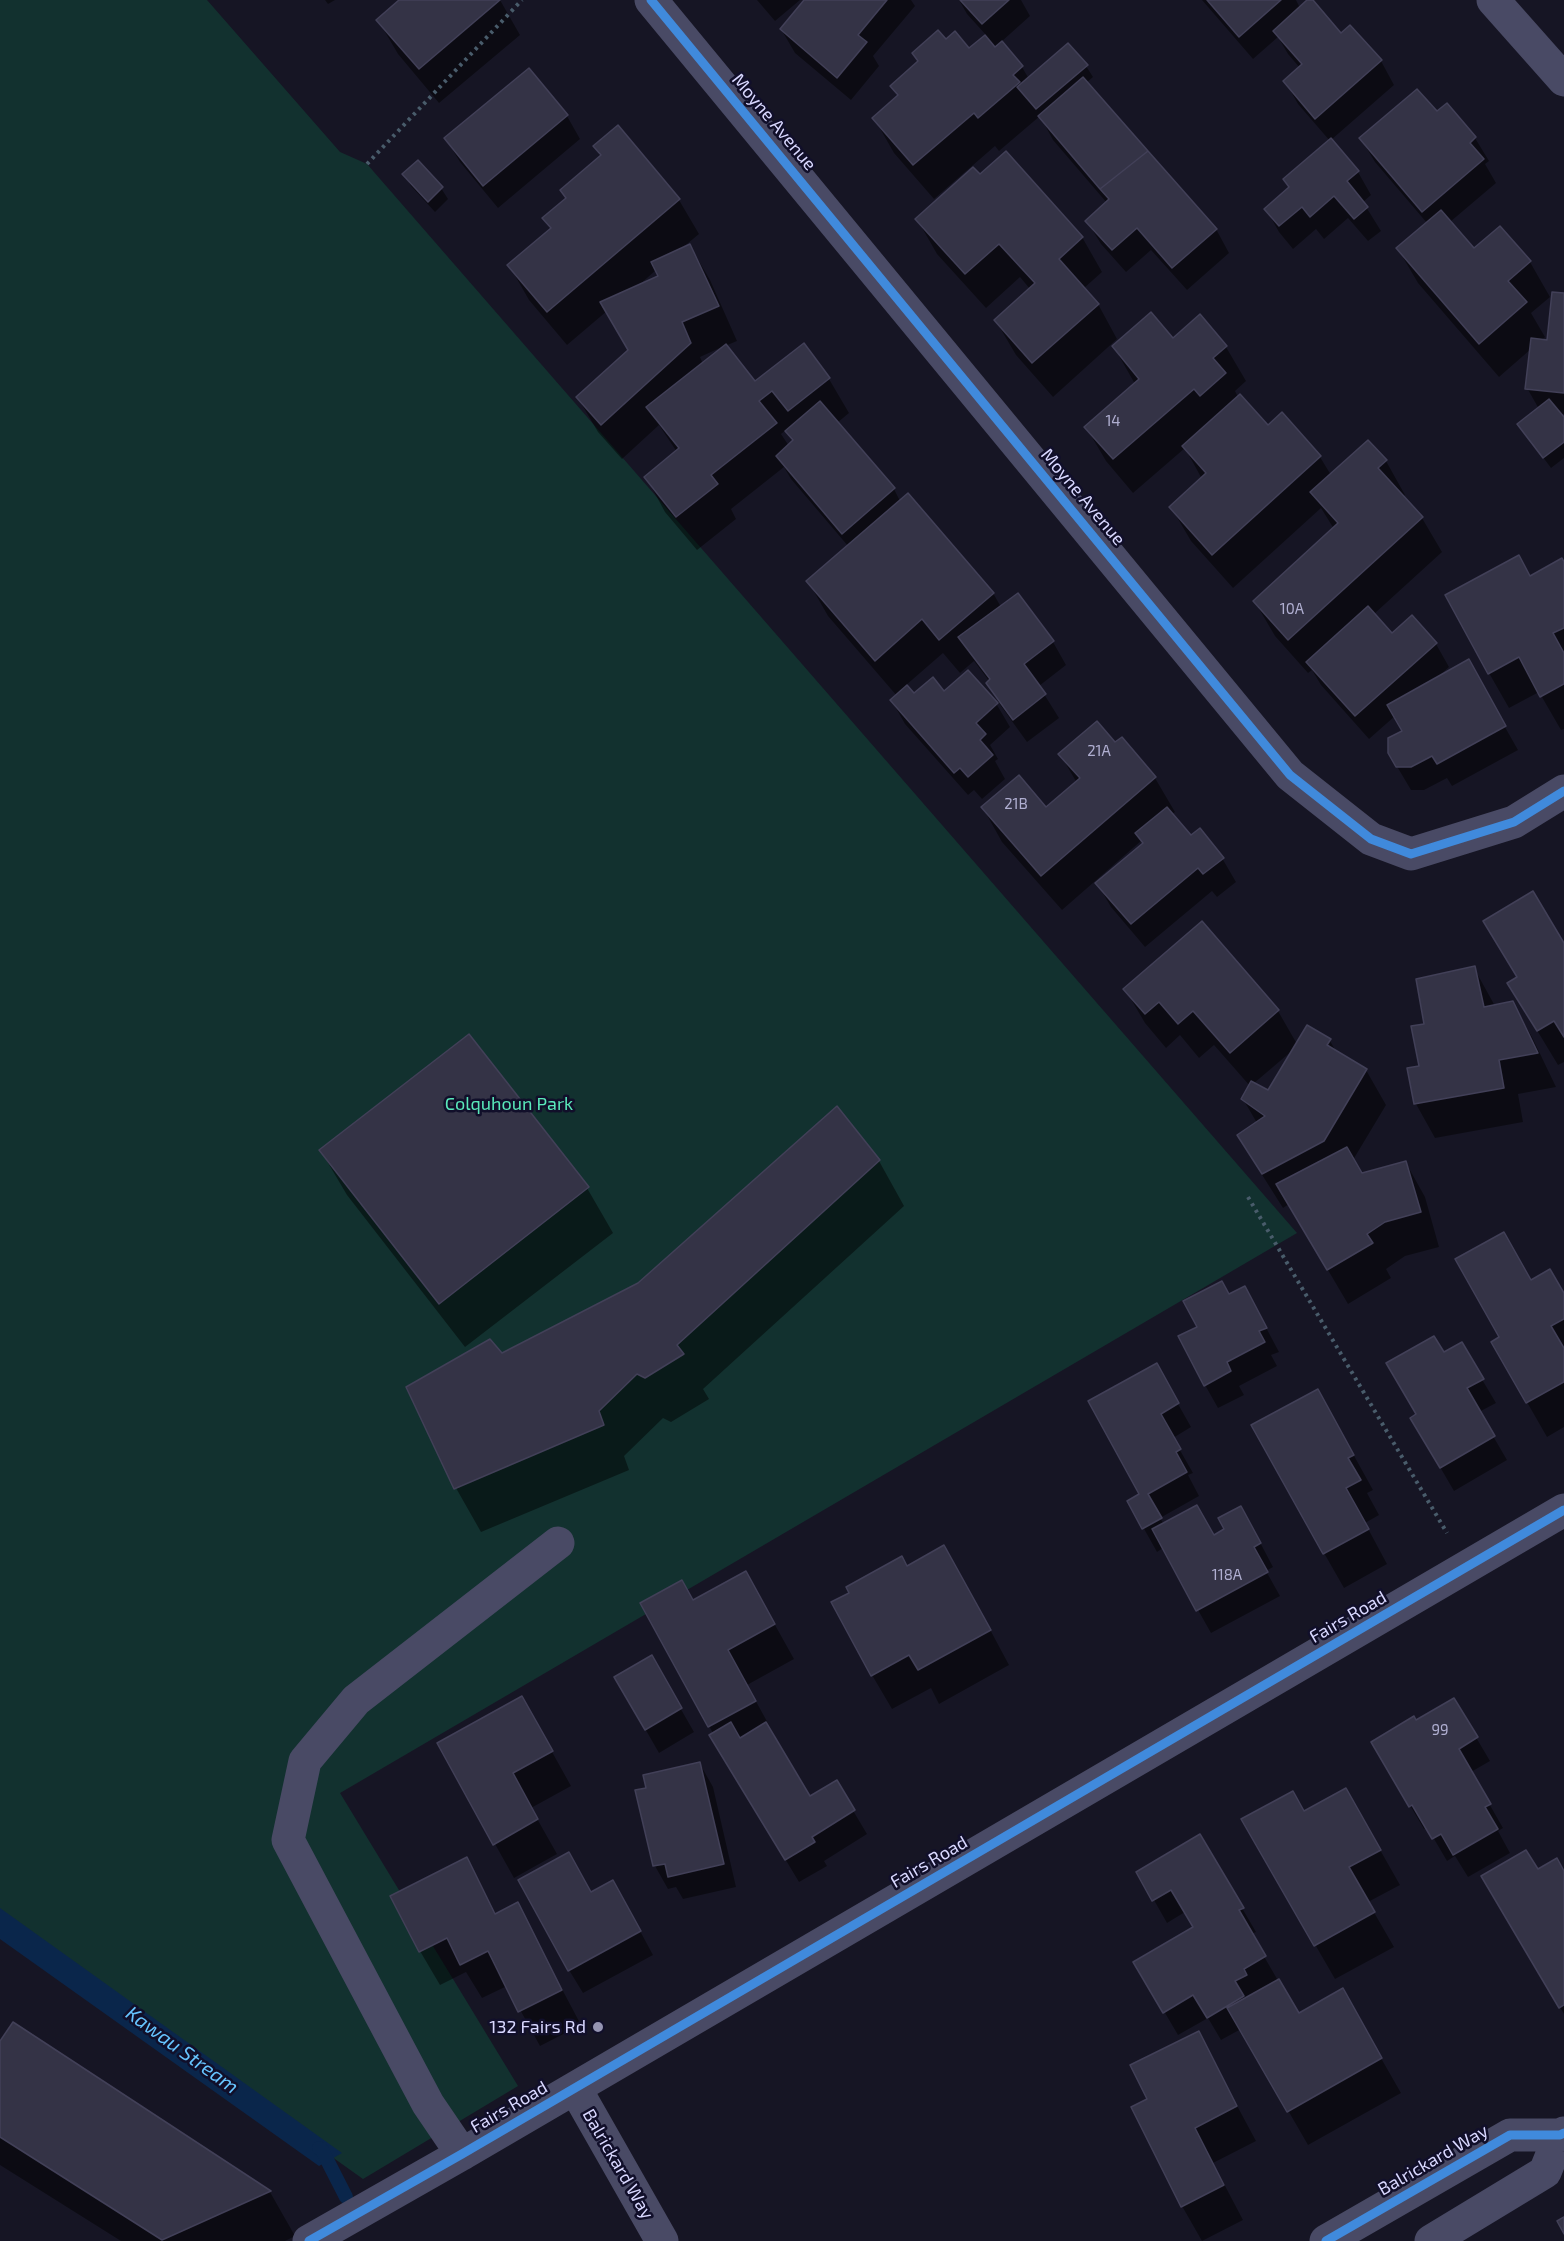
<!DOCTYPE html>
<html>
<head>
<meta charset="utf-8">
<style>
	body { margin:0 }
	canvas { display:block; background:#161524 }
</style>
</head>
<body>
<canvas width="1564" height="2241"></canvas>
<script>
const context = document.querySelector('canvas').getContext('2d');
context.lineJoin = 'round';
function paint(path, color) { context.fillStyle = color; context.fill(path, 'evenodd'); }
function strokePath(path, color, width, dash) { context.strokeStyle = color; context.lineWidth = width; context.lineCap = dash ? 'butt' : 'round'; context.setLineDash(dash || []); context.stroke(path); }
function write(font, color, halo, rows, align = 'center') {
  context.font = font + ' "Exo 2",sans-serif'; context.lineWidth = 5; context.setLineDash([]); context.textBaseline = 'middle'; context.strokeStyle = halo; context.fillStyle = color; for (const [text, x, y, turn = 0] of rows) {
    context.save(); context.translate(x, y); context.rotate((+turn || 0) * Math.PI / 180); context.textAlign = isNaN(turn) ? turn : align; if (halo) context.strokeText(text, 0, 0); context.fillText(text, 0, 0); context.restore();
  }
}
paint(new Path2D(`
	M0,0H207L340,152L367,164L1297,1233L340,1793L518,2086L363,2179L0,1920Z`), '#12312f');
paint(new Path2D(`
	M0,1908L342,2153L319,2166L0,1939Z`), '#0a264b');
paint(new Path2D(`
	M325,0H335L328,4Z
	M402,0H500L520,35L439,103L398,54L378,20Z
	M757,0H800L775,21Z
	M806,0H911L915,6L873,56L879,66L851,100L795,53L781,29Z
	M959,0H1021L1030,16L1001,42L1022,67L1029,79L1086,66L1093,77L1086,83L1216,229L1229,253L1187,290L1151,250L1126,272L1101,244L1087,221L1107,203L1053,140L1040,116L999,151L995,146L934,199L894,153L874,118L898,97L892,86L919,63L914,53L946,41L969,50L986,35L967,14Z
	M1202,0H1296L1300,8L1311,0L1341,35L1350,27L1381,61L1394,85L1331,140L1358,172L1371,195L1363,202L1381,231L1368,241L1348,218L1324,239L1316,229L1293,249L1279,232L1266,209L1290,189L1285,179L1330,141L1298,104L1285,81L1300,68L1288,54L1278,37L1253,59Z
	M1437,113L1475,138L1489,161L1485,164L1496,183L1450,222L1474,250L1500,228L1530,262L1550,297L1531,313L1545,337L1541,341L1548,342L1564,295V414H1559L1564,420V458L1551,468L1519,425L1539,409L1527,388L1531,349L1499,377L1418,283L1398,249L1427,223L1375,162L1361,139Z
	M567,116L580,139L498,208L460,162L446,139Z
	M595,147L679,200L699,234L681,249L690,246L710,280L737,341L725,346L755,384L829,379L849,413L837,423L894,489L900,501L993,593L1001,607L1018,595L1053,642L1066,665L1039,686L1059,718L1027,742L1001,706L988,683L990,682L974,661L960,673L943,653L905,686L914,695L944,693L968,672L997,705L1010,727L990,745L998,759L995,761L1005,779L982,799L974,790L968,795L905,724L892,701L897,696L828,616L808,581L848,546L791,479L784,467L731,509L736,519L697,550L665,512L646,477L677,452L659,425L622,459L598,432L578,398L629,350L607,311L567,345L529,300L509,265L551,230L544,218L567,199L561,190L601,157ZM656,270L660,277L638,286ZM722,347L703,364L700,357ZM786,430L793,442L789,446L781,434Z
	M404,174L441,188L448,199L435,212L411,186Z
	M980,176L1082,237L1102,272L1083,289L1098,304L1117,339L1053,397L1016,355L996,321L1030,289L1020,277L986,308L937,254L917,219Z
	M1173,340L1226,347L1246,381L1235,391L1238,397L1267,427L1320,457L1331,475L1386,461L1405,495L1403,497L1422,518L1442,552L1374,614L1392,635L1436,644L1449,667L1439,676L1468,662L1518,750L1452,786L1447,778L1424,790H1411L1389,753L1404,731L1395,716L1369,739L1321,685L1312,670L1308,673L1275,636L1255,602L1334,529L1321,508L1233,588L1191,541L1171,507L1202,479L1185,448L1133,493L1106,461L1086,427L1135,384L1114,347Z
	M1564,564V729L1561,730L1539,692L1509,708L1489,673L1530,578Z
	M1115,745L1155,778L1175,812L1172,814L1191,837L1222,858L1236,882L1217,897L1212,891L1145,947L1111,907L1097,883L1143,845L1141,841L1062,910L1002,842L983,808L1046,809L1077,783L1060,754Z
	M1202,923L1278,1011L1297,1044L1308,1027L1330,1041L1337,1053L1366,1070L1386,1105L1353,1160L1362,1175L1406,1163L1425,1197L1439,1247L1405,1256L1386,1269L1391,1278L1348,1304L1289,1204L1283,1208L1259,1170L1257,1123L1243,1099L1250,1086L1214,1045L1199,1058L1180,1035L1166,1048L1145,1023L1125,989ZM1293,1050L1268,1092L1253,1084Z
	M1564,946V1062L1558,1065L1509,984Z
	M1474,968L1495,1006L1512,1003L1532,1037L1556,1087L1518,1094L1523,1122L1435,1138L1416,1104L1409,1069L1420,1068L1426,1025Z
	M321,1151L587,1188L613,1233L465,1347L347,1195Z
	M879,1161L904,1206L703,1389L709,1399L671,1422L663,1418L624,1456L629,1470L481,1532L456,1488L502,1355Z
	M1531,1282L1564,1296V1427L1547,1437L1493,1343L1501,1338Z
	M1245,1288L1279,1352L1271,1355L1277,1366L1239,1386L1244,1395L1218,1408L1205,1385L1199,1328L1229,1296Z
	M1461,1344L1496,1403L1479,1412L1507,1460L1454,1491L1412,1419L1418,1415L1443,1354Z
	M1156,1365L1191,1427L1173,1438L1193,1473L1188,1475L1199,1496L1160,1518L1164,1524L1214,1536L1254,1531L1273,1567L1266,1571L1280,1596L1211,1633L1163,1548L1157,1552L1129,1502L1141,1494Z
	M1337,1425L1373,1490L1367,1493L1379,1515L1365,1523L1387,1564L1344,1588L1324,1553Z
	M906,1568L964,1581L1009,1665L939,1704L931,1688L892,1709L872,1675Z
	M693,1602L765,1607L794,1659L747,1685L775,1736L773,1737L810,1798L836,1782L867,1834L824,1861L827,1866L799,1882L725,1759L714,1735L642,1604Z
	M651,1657L694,1732L659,1753L616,1678Z
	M522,1698L571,1786L531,1808L557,1854L514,1878L495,1844Z
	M1454,1700L1490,1761L1471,1772L1503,1828L1498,1831L1510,1853L1468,1877L1455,1856L1447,1861L1427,1827L1424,1829L1373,1743L1415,1722Z
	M700,1764L713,1787L736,1887L683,1899L676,1887L668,1889L655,1866L637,1791L648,1789Z
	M1346,1790L1400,1885L1368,1902L1394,1947L1335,1979L1243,1820L1304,1813Z
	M1200,1836L1256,1932L1251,1934L1298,2015L1342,1990L1401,2093L1308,2145L1241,2029L1221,2040L1208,2018L1178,2035L1135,1962L1195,1928L1185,1912L1167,1923L1138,1872Z
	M466,1859L496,1915L517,1904L581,2025L540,2046L507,1986L482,1998L466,1972L440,1985L420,1951Z
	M1537,1871L1564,1874V2014L1503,1911Z
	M591,1894L626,1905L653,1955L583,1993L569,1970Z
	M13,2024L270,2192L295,2236L285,2241H121L0,2165V2044Z
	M1198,2033L1256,2141L1213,2163L1243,2220L1202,2241L1182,2206L1149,2100Z`), '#0007');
strokePath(new Path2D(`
	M319,2148L322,2150L346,2197`), '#0a264b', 14);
const building = new Path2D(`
	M399,0H500L419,69L376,20Z
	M804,0H887L858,35L867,42L837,78L780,29Z
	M960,0H1009L982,24Z
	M1207,0H1281L1239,37Z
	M1307,0H1313L1341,33L1350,25L1382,60L1315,119L1283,81L1302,64L1273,31Z
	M938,30L946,39L955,31L969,48L985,35L995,47L1002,41L1023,66L1013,75L1020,82L978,118L974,113L913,165L872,118L898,95L890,86L918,61L912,53Z
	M1068,43L1088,65L1036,109L1017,87Z
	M529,68L568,115L483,186L444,138Z
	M1083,77L1148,151L1100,189L1038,116Z
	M1417,89L1437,111L1447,103L1476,137L1470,143L1484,159L1422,212L1359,138Z
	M618,125L680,199L547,312L507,265L551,228L542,218L566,198L560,190L601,155L593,146Z
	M1331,138L1359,171L1347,181L1368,207L1354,219L1334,196L1310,217L1302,207L1279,226L1264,209L1289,187L1283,179Z
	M1006,151L1083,237L1059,259L1099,304L1032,363L994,320L1035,283L999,244L965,274L915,219L973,167L980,174Z
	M1148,151L1217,229L1172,268L1137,228L1112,250L1085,221L1109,199L1100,189Z
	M418,160L443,187L428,202L402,174Z
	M1441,210L1474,248L1500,226L1531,261L1508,281L1527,302L1479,344L1396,248Z
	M690,244L719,306L682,322L691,343L601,425L576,397L628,350L600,302L658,276L651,262Z
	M1552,292L1564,293V393L1525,389L1531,338L1547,340Z
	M1151,312L1173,338L1200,314L1227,346L1213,358L1226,373L1200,396L1194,389L1113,459L1084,427L1139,379L1112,346Z
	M804,343L830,378L788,411L772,391L759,401L777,423L711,475L718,484L676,517L644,477L679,448L646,407L726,344L755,381Z
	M1240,394L1268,425L1282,412L1321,456L1212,555L1169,507L1206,473L1182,446Z
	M1549,399L1564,417V442L1543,458L1517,424Z
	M820,401L895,488L842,534L776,456L793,440L785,431Z
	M1368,440L1387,460L1378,468L1423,517L1288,640L1253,601L1338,523L1310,492Z
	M908,493L994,593L939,640L922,619L875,661L806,581Z
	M1519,555L1530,576L1562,558L1564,562V628L1553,633L1564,653V684L1540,697L1519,657L1488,674L1445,595Z
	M1018,593L1054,641L1024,664L1046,694L1013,720L986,683L990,679L958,637Z
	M1368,606L1392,633L1412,615L1437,643L1355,716L1306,662Z
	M1469,659L1506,726L1437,764L1432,756L1411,767H1396L1388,753V738L1402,731L1387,705Z
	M968,670L998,703L976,723L986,734L980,740L993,755L968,777L960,768L954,773L890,700L907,685L914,693L933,677L944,691Z
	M1097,721L1115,742L1122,737L1156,777L1041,876L981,807L1019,775L1046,807L1080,778L1058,754Z
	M1167,807L1191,835L1200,828L1224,858L1203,874L1198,868L1131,924L1095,883L1143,843L1135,833Z
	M1533,891L1564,943V1037L1554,1021L1537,1031L1507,983L1517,977L1483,921Z
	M1202,921L1279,1010L1230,1053L1193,1011L1178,1024L1159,1002L1145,1014L1123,989Z
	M1475,966L1484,1007L1513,1001L1538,1053L1499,1060L1504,1088L1414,1104L1407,1068L1419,1066L1411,1026L1424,1024L1416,979Z
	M1307,1025L1331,1039L1327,1045L1367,1069L1324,1141L1262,1174L1237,1135L1265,1116L1241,1099L1251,1081L1268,1090Z
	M469,1034L589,1187L439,1304L319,1150Z
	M837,1106L880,1160L677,1345L684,1354L645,1378L637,1374L599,1411L604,1425L454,1489L406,1387L490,1339L502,1353L638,1283Z
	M1347,1147L1362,1173L1406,1161L1421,1212L1385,1222L1367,1234L1373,1243L1327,1270L1276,1184Z
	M1504,1232L1531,1280L1550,1269L1564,1293V1319L1551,1326L1564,1348V1382L1526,1403L1491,1342L1499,1337L1455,1259Z
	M1222,1281L1229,1294L1245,1286L1267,1328L1259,1331L1265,1342L1227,1362L1231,1371L1204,1386L1178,1336L1197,1327L1183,1301Z
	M1434,1336L1444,1352L1462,1342L1484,1379L1467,1388L1495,1436L1440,1468L1410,1418L1416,1414L1386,1363Z
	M1157,1363L1179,1403L1161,1414L1181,1449L1176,1452L1187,1472L1148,1494L1162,1518L1142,1529L1127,1501L1139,1494L1088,1401Z
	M1318,1389L1354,1455L1348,1458L1361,1480L1346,1488L1369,1529L1323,1554L1251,1425Z
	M1197,1505L1214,1535L1224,1529L1218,1518L1241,1506L1261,1543L1254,1547L1268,1572L1196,1611L1152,1529Z
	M944,1545L991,1630L918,1670L909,1655L871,1676L831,1602L849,1593L846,1587L902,1556L907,1566Z
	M746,1571L775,1624L728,1650L756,1701L708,1727L640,1603L682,1580L693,1600Z
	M652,1655L682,1708L645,1730L614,1677Z
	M522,1696L553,1751L513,1773L538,1819L493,1845L437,1743Z
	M1454,1698L1478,1737L1459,1749L1491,1804L1485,1807L1498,1829L1453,1855L1441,1834L1432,1839L1412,1805L1409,1807L1371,1742L1414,1716L1416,1720Z
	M731,1722L740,1738L766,1722L810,1796L837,1780L855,1810L812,1837L815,1842L785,1860L709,1735Z
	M700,1762L724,1864L668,1877L665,1864L653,1866L635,1790L646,1788L643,1775Z
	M1346,1788L1381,1850L1349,1867L1375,1912L1314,1946L1241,1819L1293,1791L1304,1811Z
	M1200,1834L1244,1908L1239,1910L1266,1956L1244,1969L1247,1975L1235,1981L1244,1996L1207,2018L1193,1995L1163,2013L1133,1962L1193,1927L1171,1890L1152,1901L1136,1872Z
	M1526,1850L1538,1869L1557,1858L1564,1871V2005L1559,2008L1481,1876Z
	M569,1852L591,1892L613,1880L641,1931L568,1971L518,1880Z
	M467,1857L495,1914L518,1902L562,1990L518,2012L488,1951L460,1965L447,1938L419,1952L390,1896Z
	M1279,1979L1299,2013L1343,1988L1382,2058L1287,2112L1227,2008Z
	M13,2022L271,2191L162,2240L0,2137V2041Z
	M1199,2031L1237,2106L1195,2128L1224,2185L1181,2207L1131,2107L1147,2099L1130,2065Z
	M1564,2217V2234L1557,2221Z`);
paint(building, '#343346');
strokePath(building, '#424058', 1.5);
strokePath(new Path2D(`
	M367,164L522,0
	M1248,1197L1447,1533`), '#495c6b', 4, [3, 4.5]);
strokePath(new Path2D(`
	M651,0L1290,775L1371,839L1411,854L1514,822L1564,791
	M1493,0L1564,80
	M575,2088L662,2241
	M462,2154L428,2104L288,1840L305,1761L356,1700L558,1543
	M309,2241L462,2154L1564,1510
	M1326,2241L1510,2135H1560L1564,2133
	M1431,2241L1545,2172L1560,2135`), '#494a65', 33);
strokePath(new Path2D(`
	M651,0L1290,775L1371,839L1411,854L1514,822L1564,791
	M309,2241L462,2154L1564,1510
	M1326,2241L1510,2135H1560L1564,2133`), '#408adc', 9);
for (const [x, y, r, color] of [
	[598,2027,6,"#9594b2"]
]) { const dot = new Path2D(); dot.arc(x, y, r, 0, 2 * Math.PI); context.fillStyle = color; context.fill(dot); strokePath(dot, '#110f2a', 2); }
write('15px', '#b0afd1', null, [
	["14",1113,421],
	["10A",1292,609],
	["21A",1099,751],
	["21B",1016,804],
	["118A",1227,1575],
	["99",1440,1730]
]);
write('18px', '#d9d8ff', '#110f2a', [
	["Moyne Avenue",774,122,50],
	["Moyne Avenue",1083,497,50],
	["Fairs Road",1348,1617,-30],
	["Fairs Road",929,1862,-30],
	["Fairs Road",509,2107,-30],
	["Balrickard Way",1433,2160,-30],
	["Balrickard Way",618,2164,60]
]);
write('18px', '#5ae9ba', '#110f2a', [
	["Colquhoun Park",509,1104]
]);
write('18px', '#d9d8ff', '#110f2a', [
	["132 Fairs Rd",586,2027]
], 'right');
write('italic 20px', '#66c4ff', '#110f2a', [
	["Kawau Stream",182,2050,36]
]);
</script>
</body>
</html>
